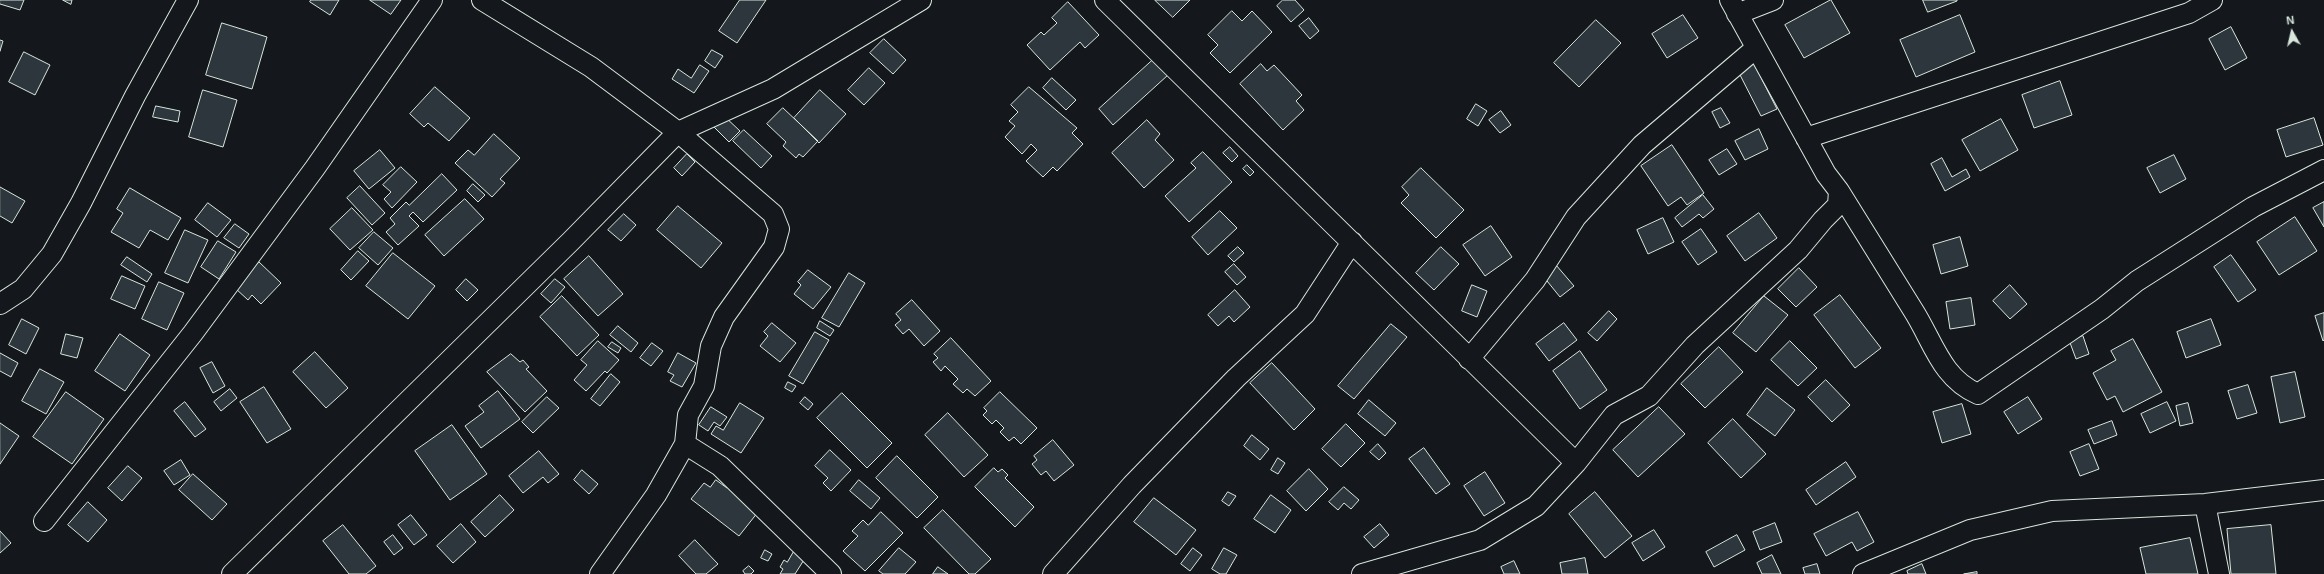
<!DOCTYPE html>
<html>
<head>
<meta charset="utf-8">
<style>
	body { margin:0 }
	#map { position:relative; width:2324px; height:574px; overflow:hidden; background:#14181c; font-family:Arial,sans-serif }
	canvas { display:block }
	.north { position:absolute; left:2272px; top:12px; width:40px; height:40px; -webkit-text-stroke:3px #14181c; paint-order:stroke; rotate:352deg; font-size:11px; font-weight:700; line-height:16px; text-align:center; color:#d8e6dc }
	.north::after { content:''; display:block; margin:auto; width:14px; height:18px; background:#d8e6dc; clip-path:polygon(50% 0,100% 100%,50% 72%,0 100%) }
</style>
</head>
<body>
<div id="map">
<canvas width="2324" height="574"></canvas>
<div class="north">N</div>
</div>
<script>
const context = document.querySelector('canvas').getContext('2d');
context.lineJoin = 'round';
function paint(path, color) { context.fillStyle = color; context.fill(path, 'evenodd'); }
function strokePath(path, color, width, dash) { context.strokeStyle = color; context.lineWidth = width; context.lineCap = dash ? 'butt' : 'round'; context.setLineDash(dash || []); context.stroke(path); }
const building = new Path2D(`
	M0,0H24L20,10L0,4Z
	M63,0H72L71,4Z
	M311,0H339L330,15L310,2Z
	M370,0H401L391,14Z
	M740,0H766L737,43L719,31Z
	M1155,0H1190L1173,17Z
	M1283,0H1295L1304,10L1291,22L1277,6Z
	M1831,0L1850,33L1804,58L1785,25Z
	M1923,0H1957V1L1928,12Z
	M1068,2L1099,35L1085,48L1080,42L1050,70L1027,45L1041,32L1044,35L1057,23L1052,18Z
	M1232,11L1242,21L1252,11L1272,32L1230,73L1210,53L1218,45L1208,35Z
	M1683,15L1698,38L1667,58L1652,34Z
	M1960,15L1975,52L1916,77L1900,40Z
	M1309,18L1319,31L1310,39L1299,26Z
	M1596,20L1621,43L1579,87L1554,63Z
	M222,23L267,37L252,89L206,75Z
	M2231,27L2247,58L2225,70L2209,39Z
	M884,39L906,60L893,74L870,53Z
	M0,40L3,41L0,51Z
	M712,50L723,56L715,68L705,61Z
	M24,52L50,65L35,95L9,82Z
	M1154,59L1168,75L1113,125L1099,109Z
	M1261,64L1267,71L1274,65L1302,95L1296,101L1304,110L1283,130L1240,84Z
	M1754,64L1777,109L1761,116L1738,71Z
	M700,65L709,71L694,93L672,79L678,69L691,78Z
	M869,68L885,83L864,105L848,90Z
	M1052,78L1076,100L1066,110L1043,88Z
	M2060,81L2072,115L2034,128L2022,95Z
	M435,87L470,118L449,141L428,123L424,127L410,114Z
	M1029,87L1077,128L1072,133L1083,144L1057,171L1053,167L1043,177L1026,161L1037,150L1031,144L1022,154L1005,137L1015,126L1009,121L1018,112L1011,105Z
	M203,90L237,100L223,147L189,137Z
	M820,90L846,114L819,143L794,118Z
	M1476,104L1487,111L1478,126L1467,119Z
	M156,106L180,111L178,122L153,117Z
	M783,108L818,141L803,157L799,154L796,158L783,146L786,142L767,124Z
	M1721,108L1730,123L1720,128L1712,112Z
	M1501,111L1511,125L1500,133L1489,120Z
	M723,115L740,131L729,142L713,126Z
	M2314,118L2323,145L2286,157L2277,130Z
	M2001,119L2018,150L1980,171L1962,140Z
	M1147,120L1160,134L1155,140L1174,160L1144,188L1112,153Z
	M1759,129L1768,149L1745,160L1735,141Z
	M744,130L772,156L761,168L733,141Z
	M494,134L520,158L500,179L505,183L492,197L455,163L468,150L474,155Z
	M1672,145L1704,193L1687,205L1681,197L1668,206L1641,166Z
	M1230,147L1238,156L1232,162L1223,153Z
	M1727,149L1737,164L1719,175L1709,160Z
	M380,150L395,168L369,189L354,171Z
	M1203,152L1232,182L1189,222L1165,196L1196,168L1191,163Z
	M687,154L695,162L682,176L674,168Z
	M2174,155L2186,179L2160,193L2147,168Z
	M1942,158L1952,177L1966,169L1970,177L1945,191L1931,164Z
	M1247,165L1254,172L1250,176L1243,169Z
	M401,167L417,182L392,208L384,199L391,192L383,185Z
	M1421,168L1464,210L1436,238L1401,203L1409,195L1402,187Z
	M442,174L457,190L423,222L413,212L409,216L419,226L398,245L386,232L395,224L390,218L406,202L409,205Z
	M473,184L485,195L478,202L467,191Z
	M360,186L385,213L372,225L347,198Z
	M0,187L25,201L12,223L0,216Z
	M130,188L181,218L168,240L150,230L139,248L111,232L123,213L117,209Z
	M1703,195L1714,209L1703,218L1699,214L1682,227L1675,218Z
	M465,199L484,219L444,256L425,235Z
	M2324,202V227L2313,208Z
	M208,203L231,220L217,237L195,220Z
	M678,206L722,243L701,268L657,230Z
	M352,208L373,230L350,250L330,229Z
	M1220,211L1237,228L1208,255L1192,237Z
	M1759,213L1777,238L1745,261L1727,236Z
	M624,214L636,225L621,241L608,230Z
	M2295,217L2317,251L2279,275L2257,242Z
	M1663,218L1674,242L1648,254L1637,230Z
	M235,224L249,234L239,248L224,238Z
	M1491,226L1512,257L1485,276L1463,245Z
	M1701,229L1717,252L1698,265L1682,242Z
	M185,230L208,240L188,283L165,273Z
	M374,232L393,248L378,265L359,248Z
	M1960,237L1968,266L1941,274L1933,245Z
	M218,241L236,252L219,279L201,267Z
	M1238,247L1244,253L1234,262L1228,256Z
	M1441,247L1459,264L1434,290L1416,273Z
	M358,251L369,261L351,280L341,270Z
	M393,253L435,286L408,319L366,286Z
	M2231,255L2256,290L2238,302L2214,267Z
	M589,256L623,294L598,316L564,279Z
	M127,257L152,274L147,282L121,265Z
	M259,262L281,283L261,304L252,295L248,300L235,288Z
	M1234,264L1246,277L1237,285L1225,272Z
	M1556,265L1574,286L1560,297L1543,276Z
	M1799,268L1817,287L1796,307L1778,289Z
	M808,270L831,287L813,309L794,294L801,285L798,282Z
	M849,273L865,283L839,327L822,318Z
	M122,276L145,286L135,309L111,299Z
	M466,279L478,290L467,301L456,290Z
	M555,279L565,287L551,303L541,294Z
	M159,282L184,293L167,330L142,319Z
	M1472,285L1487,291L1477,317L1462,311Z
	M2010,285L2027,304L2010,319L1993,301Z
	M1235,290L1250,307L1234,322L1229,316L1218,326L1208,315Z
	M1840,295L1881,348L1855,368L1814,315Z
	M562,296L599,335L577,356L540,317Z
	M1764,296L1788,315L1756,352L1733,333Z
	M1971,298L1975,325L1950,329L1946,302Z
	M912,300L940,331L924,346L909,329L903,334L895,325L901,320L896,314Z
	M1609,311L1617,319L1597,341L1588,333Z
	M2324,313V340L2323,341L2315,316Z
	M22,319L39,328L26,354L9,345Z
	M2211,319L2221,345L2186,358L2177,332Z
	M820,321L834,330L830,336L817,328Z
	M772,323L796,343L780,362L760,346L768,336L764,332Z
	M1564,323L1577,340L1549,361L1536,344Z
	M1391,324L1407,337L1354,399L1338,386Z
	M618,326L638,343L631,352L610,335Z
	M815,332L829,340L803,384L789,376Z
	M66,334L83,338L77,358L61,354Z
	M120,334L150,355L125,391L95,371Z
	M2083,336L2089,354L2076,359L2069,340Z
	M951,338L991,381L975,396L967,389L963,393L953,384L958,379L945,366L941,371L933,362L938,358L934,354Z
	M2133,339L2162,392L2123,412L2115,396L2107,400L2093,373L2116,360L2111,351Z
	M598,341L619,360L607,373L605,371L586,391L574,380L587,365L581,360Z
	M1790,341L1817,368L1798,386L1771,360Z
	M612,342L621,348L618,353L608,347Z
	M652,343L663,351L651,366L640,358Z
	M1719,347L1743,372L1705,408L1681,384Z
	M1580,351L1607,390L1580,409L1553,371Z
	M315,352L348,388L326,408L293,372Z
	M0,353L18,363L11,377L0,371Z
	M678,353L696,363L682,387L670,381L674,375L668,372Z
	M511,354L520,362L523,360L529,367L526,369L547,391L525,412L487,372Z
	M212,362L225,386L213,393L200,368Z
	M1272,363L1315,409L1294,430L1250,383Z
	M40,369L64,382L46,414L22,401Z
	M2295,372L2305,417L2280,423L2271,377Z
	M611,374L620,382L600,406L591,399Z
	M1826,380L1850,405L1832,422L1808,397Z
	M788,382L796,386L792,392L785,388Z
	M2248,385L2257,413L2237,419L2228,391Z
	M264,387L291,429L267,443L240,402Z
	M1767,388L1795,410L1775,436L1747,415Z
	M230,389L237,398L221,411L214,402Z
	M498,391L520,419L481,448L465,426L484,412L479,406Z
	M66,392L104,419L72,464L33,437Z
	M1000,392L1037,428L1021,444L1014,437L1009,441L1000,432L1004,428L996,420L992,424L983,415L987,411L984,408Z
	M842,393L892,443L867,468L817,418Z
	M547,397L559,408L533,433L522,422Z
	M805,397L813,404L808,410L800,403Z
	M2028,397L2042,419L2018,434L2004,412Z
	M1369,400L1396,423L1385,436L1358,414Z
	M185,402L206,429L195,437L174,411Z
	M2167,402L2176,421L2150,433L2141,414Z
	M740,403L764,418L741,453L711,434L716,426L723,430Z
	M2188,403L2193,423L2180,426L2176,406Z
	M1962,404L1971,434L1942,443L1933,412Z
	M711,407L727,417L720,426L714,422L708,431L699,425Z
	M1659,407L1685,434L1638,477L1613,450Z
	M948,413L988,455L964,477L925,435Z
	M1733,419L1766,454L1741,478L1708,443Z
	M2112,421L2117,435L2094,444L2088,430Z
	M0,423L19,436L0,464Z
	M1346,424L1365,443L1341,467L1322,449Z
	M452,425L487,474L450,500L415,451Z
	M1252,435L1269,449L1260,460L1244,446Z
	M1053,440L1074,465L1054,481L1046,471L1041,475L1032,464L1037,460L1034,456Z
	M1378,444L1386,453L1379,460L1370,452Z
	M2089,444L2099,469L2080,476L2070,452Z
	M1424,448L1450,484L1436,494L1409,459Z
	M830,450L851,470L831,491L823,483L828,478L815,466Z
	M539,451L559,474L548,483L543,477L523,493L509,476Z
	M897,456L938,497L917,518L876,478Z
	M1278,458L1285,463L1278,474L1271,470Z
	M181,460L190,475L174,485L164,471Z
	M1846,462L1856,477L1816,505L1806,490Z
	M128,466L142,478L122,501L108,488Z
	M994,468L998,472L1002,469L1008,475L1005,478L1034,507L1015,527L975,487Z
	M1309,469L1328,489L1306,511L1287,491Z
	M582,470L598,484L589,494L574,480Z
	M1485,472L1505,503L1484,516L1464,486Z
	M193,474L227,504L212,520L179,490Z
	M716,480L727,488L731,484L758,512L739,536L691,499L704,483L710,487Z
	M859,480L880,498L871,509L850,491Z
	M1344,487L1359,500L1351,509L1344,503L1338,510L1329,502Z
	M1228,492L1236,496L1229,506L1222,501Z
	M1595,492L1632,536L1605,558L1569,514Z
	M500,495L514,510L485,537L471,522Z
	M1271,495L1291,510L1275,533L1254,519Z
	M1154,498L1196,530L1176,555L1134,522Z
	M88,502L107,520L88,542L68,525Z
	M943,510L991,559L975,574H969L924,528Z
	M881,512L903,533L865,571L843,551L858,536L852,531L863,520L868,525Z
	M1858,512L1874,542L1857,551L1852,542L1826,556L1814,534Z
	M411,515L427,535L414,545L398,525Z
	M1775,523L1782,542L1760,550L1753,532Z
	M461,524L476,542L453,563L437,546Z
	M1380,524L1389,535L1374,548L1364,537Z
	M343,525L376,566L366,574H349L323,541Z
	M2271,525L2276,574H2231L2227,529Z
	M1654,530L1665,547L1643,561L1632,543Z
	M0,531L11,543L0,553Z
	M393,535L403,548L394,555L384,542Z
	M1737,535L1745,550L1714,567L1706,552Z
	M2190,538L2198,574H2146L2140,548Z
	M695,540L718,564L706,574H696L679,556Z
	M796,548L807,555L795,574H780L783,569L780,567L784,560L787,562Z
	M899,548L916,562L905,574H883L879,571Z
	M1193,548L1202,555L1190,571L1181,564Z
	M1224,548L1237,555L1226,574H1220L1212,569Z
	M765,550L772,554L768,561L761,558Z
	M1772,555L1781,574H1762L1757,563Z
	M1585,558L1588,574H1562L1560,563Z
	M1514,561L1520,574H1504L1501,567Z
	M1817,564L1820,574H1805L1803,568Z
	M1922,564L1926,574H1908L1907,571Z
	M749,566L754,571L751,574H745L743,571Z
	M938,567L948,574H933Z
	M1977,572V574H1964Z`);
paint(building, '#2c363c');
strokePath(building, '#d8e6dc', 1);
const minor = new Path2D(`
	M482,0L591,67L678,132L773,214L779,229L774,247L724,317L711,346L704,386L688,415L685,444L656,495L600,574
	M1105,0L1576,463
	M1737,14L1773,0
	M1806,138L2189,13L2212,0
	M1839,191C1864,231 1888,270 1913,310C1933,341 1941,378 1978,394L2102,309L2137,281L2253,207L2324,170
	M0,304L23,289L52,254L81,203L135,96L188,0
	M1469,359L1535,280L1576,217L1642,145L1756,48
	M685,444L720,466L831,574
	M2205,504L2219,574
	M44,521L193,333L315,168L432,0
	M232,574L571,241L678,132L773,89L921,0
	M1053,574L1132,485L1236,378L1305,314L1352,242
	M1362,574L1480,540L1536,506L1576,463L1614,415L1649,396L1695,345L1798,250L1823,220L1838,205L1839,191L1826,174L1730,0
	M1863,574L1970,530L2052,511L2205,504L2324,490`);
strokePath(minor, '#d8e6dc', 22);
strokePath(minor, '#14181c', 20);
</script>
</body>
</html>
